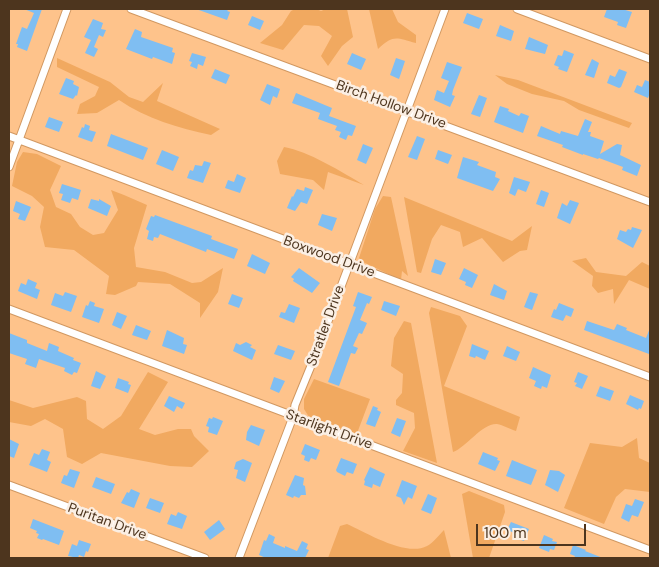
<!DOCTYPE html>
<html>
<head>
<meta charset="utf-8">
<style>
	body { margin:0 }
	#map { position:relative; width:659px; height:567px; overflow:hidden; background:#fec38b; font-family:"DM Sans",sans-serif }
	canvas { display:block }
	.frame { position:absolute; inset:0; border:10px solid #4d351e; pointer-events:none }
	.scale { position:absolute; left:476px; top:524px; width:110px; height:22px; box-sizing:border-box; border:2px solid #4d351e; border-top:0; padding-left:6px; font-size:15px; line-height:18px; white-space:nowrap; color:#4d351e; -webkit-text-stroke:4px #fbefe4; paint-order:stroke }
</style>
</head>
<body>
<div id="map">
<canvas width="659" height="567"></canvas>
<div class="frame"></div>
<div class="scale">100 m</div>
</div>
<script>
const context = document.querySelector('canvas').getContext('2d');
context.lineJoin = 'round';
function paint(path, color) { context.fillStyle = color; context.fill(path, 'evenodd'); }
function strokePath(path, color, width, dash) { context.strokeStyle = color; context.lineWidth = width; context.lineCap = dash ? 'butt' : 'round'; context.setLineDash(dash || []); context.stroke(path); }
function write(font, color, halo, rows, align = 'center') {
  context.font = font + ' "DM Sans",sans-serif'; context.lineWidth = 5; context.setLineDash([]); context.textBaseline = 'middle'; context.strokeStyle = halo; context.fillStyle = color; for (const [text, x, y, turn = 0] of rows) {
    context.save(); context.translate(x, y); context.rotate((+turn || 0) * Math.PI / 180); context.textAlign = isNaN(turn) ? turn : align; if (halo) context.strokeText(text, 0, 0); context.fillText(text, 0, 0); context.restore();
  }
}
paint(new Path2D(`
	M295,9H316L321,11L326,9H347L353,37L342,46L328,66L321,56L332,36L319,26L304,25L283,50L260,43L282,25L291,11Z
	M369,9H392L398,22L416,35V43C396,38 394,34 378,49Z
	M57,58L110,82L129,97L143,102L163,83L157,101L220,129L211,135C178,128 147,119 119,100L97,113L77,114L80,104L95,96L99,87L57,67Z
	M495,75L518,80L632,123L629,128L579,110L564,101L532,94L507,84Z
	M284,147C308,151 342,172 364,185L328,172L324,190L313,180L280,174L277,161Z
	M23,152L37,154L61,166L50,190L56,207L71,214L80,227L93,235L104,233L118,210L111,190L124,195L147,205L134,248L136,267L165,272L192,283L201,282L223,268L218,292L200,318V303L170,284L138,282L136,286L115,295L106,294L109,276L74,250L45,247L40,227L44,207L32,196L12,186L17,162Z
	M383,196L391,197L408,276L402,271L401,280L363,262L359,258L375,209Z
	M404,197L512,241L532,226L527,250L520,251L503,262L482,238L463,247L460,232L441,225L432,239L421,273L417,272Z
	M586,258L596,272L626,276L642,262L650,266V289L629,280L614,304L613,289L598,293L592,286L593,276L572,261Z
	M431,307L460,316L467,326L444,386L520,417L516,431C510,429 503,425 497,424C482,423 467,447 453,452L429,313Z
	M404,321L411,323L437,463L403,451L415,428L414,413L396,405V400L402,393L403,374L391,366L394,338Z
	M148,372L168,382L139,429L155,435L178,429H191L194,436L209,451L192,467L170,466L101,453L82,464L67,457L63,429L45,419L31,426L9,422V400L33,408L77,397L86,401L87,419L103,429L121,416Z
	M314,379L370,399L356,436L309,417L304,409V399Z
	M637,438L639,458L650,463V492L625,489L616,497L604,524L564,508L590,443L622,447Z
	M469,491L504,505L505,512L489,558H473L462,494Z
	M347,524C367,533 406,557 427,546C433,543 439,535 444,530L451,558H328L340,526Z`), '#f1a960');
paint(new Path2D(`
	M24,9H42L27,51L17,47L18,44H16L22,27L27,29L34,13Z
	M196,9H229L227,11L230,12L227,20Z
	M607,9H622L632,12L626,28L617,25L618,22L604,17Z
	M467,13L483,19L479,29L463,23Z
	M252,16L264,21L260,30L248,25Z
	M93,19L103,23L101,29L106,30L103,37L99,35L94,47L98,49L94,57L85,53L91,40L84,37Z
	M500,25L514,31L511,41L496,36Z
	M135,29L142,32L141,37L173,48L172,52L175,53L172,64L153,57L152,59L126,49Z
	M529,37L548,45L545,54L525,49Z
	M564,50L574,54L567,72L558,69L559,67L554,65L558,55L562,56Z
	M192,53L206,57L203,66L198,64L197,69L190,66L192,62L189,61Z
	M352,53L366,59L361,70L347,64Z
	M396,58L405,61L399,79L390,75Z
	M592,59L599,63L594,78L585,75Z
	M447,62L462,67L453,90L452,95L455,96L450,107L434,100L437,90L444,93L449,81L441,78Z
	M215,69L230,75L226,84L211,78Z
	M619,69L627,72L621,87L619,88L607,83L610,75L615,77Z
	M66,78L74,81L73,84L79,87L77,96L76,95L73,99L59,94Z
	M645,80L650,82V93L648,98L634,92L637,85L642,87Z
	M267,84L280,89L277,98L273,96L270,105L260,100Z
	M296,93L332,108L329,116L356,126L352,136L348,135L346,140L339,137L341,132L335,130L337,126L318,119L320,113L292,103Z
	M479,95L487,98L480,117L471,114Z
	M500,106L509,109L508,111L519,116L521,113L529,116L523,133L494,122Z
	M49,117L63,122L59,132L45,127Z
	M585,119L592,122L588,132H591L590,136L604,141L600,154L617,144L622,145L620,155L641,165L637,176L622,170L623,167L599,158L598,159L583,154V155L562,147L563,145L537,136L541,126L560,134L561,131L578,136Z
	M85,124L90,126L89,130L96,132L92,142L78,137L82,127L84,128Z
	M111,134L148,148L143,160L107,146Z
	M417,136L425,139L417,160L408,157Z
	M363,144L373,148L366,164L357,160Z
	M162,150L179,157L173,171L156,164Z
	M438,150L452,155L448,164L435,159Z
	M463,157L479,162L477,165L496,172L495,177L500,179L493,191L457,178Z
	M204,161L211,163L203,183L187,178L190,170L193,171L195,165L202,166Z
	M237,174L246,178L240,193L225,188L228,180L234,182Z
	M514,177L530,182L526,192L518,189L515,196L509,193Z
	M62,184L81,190L78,200L72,198L70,203L61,200L63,194L59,193Z
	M305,187L313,190L307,204L301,202L295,211L287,208L292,196L293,197L297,189L304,191Z
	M541,190L549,193L544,207L536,204Z
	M91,199L99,201V199L111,206L107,216L88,208Z
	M570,200L579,203L570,224L557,218L562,203L567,206Z
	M16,201L31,207L25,221L18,219L20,214L13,211Z
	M322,214L337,218L332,231L318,225Z
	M155,215L212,236L211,239L238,249L234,259L207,249L206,252L160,234L158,238L154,237L153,241L147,239L149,231L146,229L151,216L154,217Z
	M632,227L642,230L633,248L617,239L620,230L626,232L628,229L631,230Z
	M252,254L270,263L265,274L247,266Z
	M435,259L446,263L441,275L431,272Z
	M299,268L320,283L312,293L293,281L294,279L291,277Z
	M464,268L478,275L472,288L465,285L466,282L459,279Z
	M28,279L37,283L35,288L40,290L37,299L18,291L21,283L26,285Z
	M494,284L507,291L504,300L490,295Z
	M65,292L77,296L71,312L51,305L55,293L63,296Z
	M358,292L372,297L369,304L367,303L360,320L367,323L362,334L359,333L353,346L358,348L355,354L351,353L339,386L328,382L356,307L353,306Z
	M530,292L538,294L532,310L524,307Z
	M232,294L243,298L239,308L228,304Z
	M90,301L95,303L94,306L104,309L99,323L82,317L86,305L88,306Z
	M384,301L400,306L396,316L381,310Z
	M559,303L574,309L571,317L566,315L563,321L551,317L554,309L556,310Z
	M289,304L300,308L294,323L279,317L281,312L285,313Z
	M117,312L127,316L121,329L112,325Z
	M587,321L614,330L617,324L627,328L626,330L646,338L650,328L649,354L584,330Z
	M136,325L151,331L147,340L132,335Z
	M167,330L184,338L183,344L187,345L184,354L162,346Z
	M9,333L27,340V343L47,351L49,343L59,347L58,351L74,358L73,360L81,363L77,373L74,372L72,375L64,371L65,368L39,359L36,368L25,364L27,359L9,353Z
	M246,342L252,345L250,347L256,350L252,360L233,351L236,343L240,345Z
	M472,344L489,351L485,360L476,356L475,358L469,356Z
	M278,345L295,351L291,360L274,354Z
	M507,346L520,352L516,361L503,356Z
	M533,367L551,375L547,388L542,386L541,389L534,386L536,381L529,378Z
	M96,371L106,376L100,389L91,386Z
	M578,372L588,376L582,389L575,386L577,383L574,382Z
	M274,377L285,381L279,393L270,389Z
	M118,378L129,382L128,384L131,385L128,393L115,388Z
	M600,386L614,391L610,401L596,396Z
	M630,395L644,401L641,409L639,408L638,410L626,404Z
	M169,396L185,403L182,409L177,406L174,412L164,406Z
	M373,406L378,408L377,410L381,412L375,427L366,424Z
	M213,417L223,421L217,435L208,432L209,427L206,426L209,418L212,419Z
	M397,418L406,421L400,437L391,433Z
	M251,425L265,430L259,446L246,440L247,432Z
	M9,439L19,444L14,458L9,456Z
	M305,444L320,450L316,460L311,458L309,462L304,460L305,456L301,454Z
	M42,449L50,452L47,460L51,462L47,472L29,465L34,453L39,455Z
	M483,452L498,458L497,460L500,461L495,471L478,464Z
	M341,458L357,464L353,474L347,472L345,476L337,472L336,470Z
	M243,459L252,463L245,482L236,478L238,470L234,469L236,462Z
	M512,460L537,470L531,485L506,476Z
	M370,467L385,474L380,487L373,484L372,488L364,485L365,481L364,480Z
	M70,469L80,472L74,488L61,483L64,475L67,476Z
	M550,470L559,471L565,475L558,492L545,485Z
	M295,475L304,478L303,485L305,486L306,495H301L299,498L294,496L293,498L286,495Z
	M96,477L115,484L111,494L92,487Z
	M402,480L417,486L412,499L408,497L404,505L401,498L396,496Z
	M131,489L140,493L134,508L121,503L127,492L129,493Z
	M428,494L437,498L431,514L421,510Z
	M150,498L164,503L160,513L146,508Z
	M635,499L644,502L638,517L632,515L629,522L621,518L626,504L632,506Z
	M178,512L187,516L182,529L167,524L171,514L176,516Z
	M33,519L64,531L59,545L43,539L42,540L37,538L39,534L36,533L37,531L30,528Z
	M219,520L225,529L210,540L204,532Z
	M511,522L529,529L524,541L515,538L517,534L507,530Z
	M269,534L275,537L273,543L285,548V546L297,551L302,541L308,544L306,549L309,550L305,558H266L259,555L264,540L266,541Z
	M544,535L553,539L552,541L557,542L554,550L550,549L549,552L539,548Z
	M79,540L91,544L88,552L86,551L84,557L79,555L78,558L68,556L72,544L77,546Z
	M573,545L586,550L585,551L603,558H574L575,556L570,554Z`), '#7fbef2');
const minor = new Path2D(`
	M131,9L650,202
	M517,9L650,59
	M9,136L650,377
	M9,167L67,9
	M9,309L650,550
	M9,485L205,558
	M239,558L293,417L295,405L315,356L445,9`);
strokePath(minor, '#d19861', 9);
strokePath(minor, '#fff', 7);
write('14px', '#4d351e', '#fbefe4', [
	["Birch Hollow Drive",391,105,20],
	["Boxwood Drive",329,257,20],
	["Stratler Drive",326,326,-70],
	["Starlight Drive",329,430,20],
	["Puritan Drive",107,522,20]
]);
</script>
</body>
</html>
